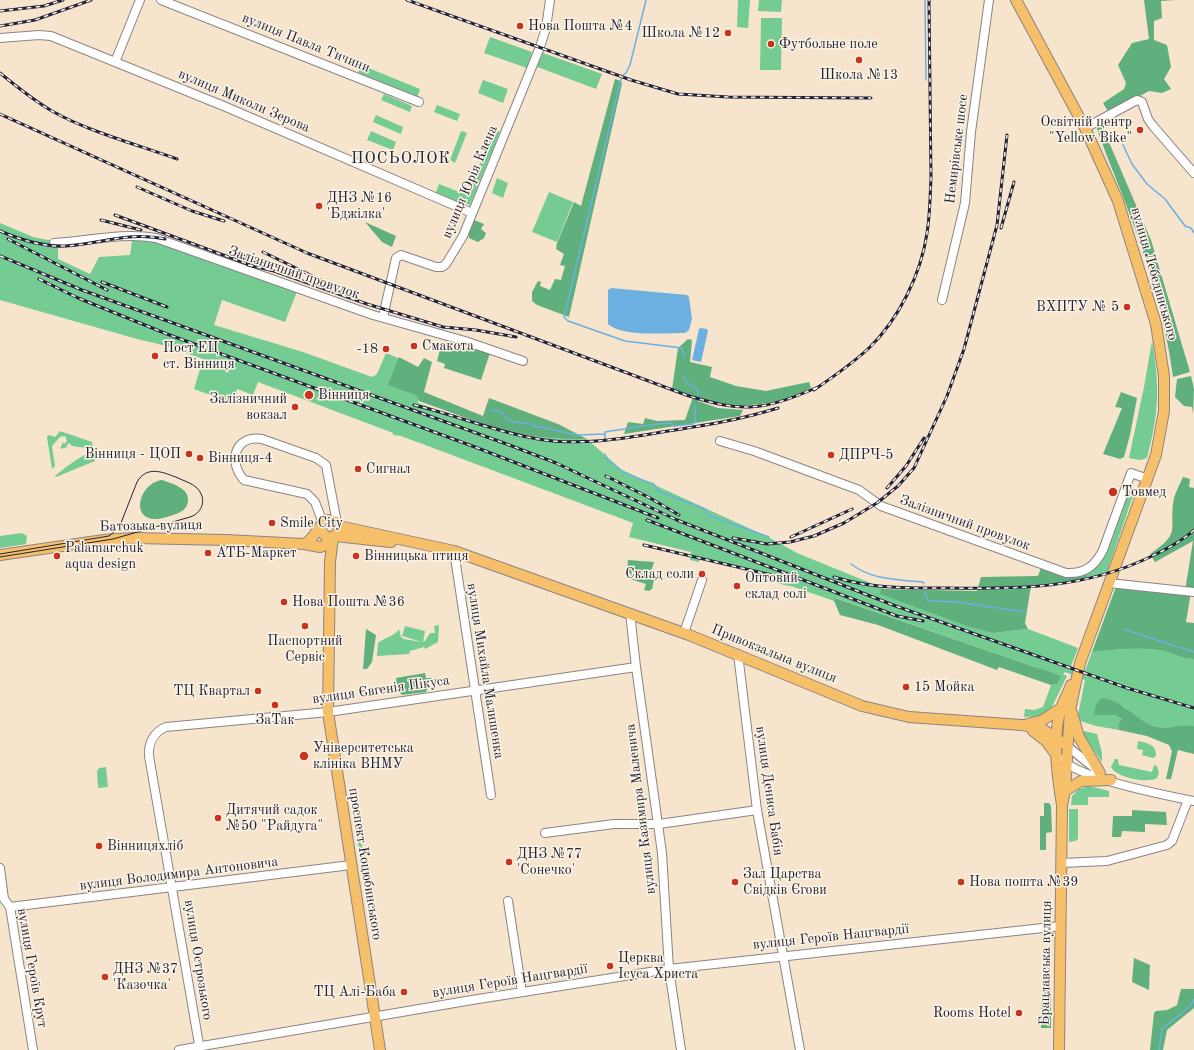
<!DOCTYPE html>
<html>
<head>
<meta charset="utf-8">
<style>
	body { margin:0 }
	canvas { display:block; background:#f7e4cc }
</style>
</head>
<body>
<canvas width="1194" height="1050"></canvas>
<script>
const context = document.querySelector('canvas').getContext('2d');
context.lineJoin = 'round';
function paint(path, color) { context.fillStyle = color; context.fill(path, 'evenodd'); }
function strokePath(path, color, width, dash) { context.strokeStyle = color; context.lineWidth = width; context.lineCap = dash ? 'butt' : 'round'; context.setLineDash(dash || []); context.stroke(path); }
function write(font, color, halo, rows, align = 'center') {
  context.font = font + ' "Old Standard TT",serif'; context.lineWidth = 3; context.setLineDash([]); context.textBaseline = 'middle'; context.strokeStyle = halo; context.fillStyle = color; for (const [text, x, y, turn = 0] of rows) {
    context.save(); context.translate(x, y); context.rotate((+turn || 0) * Math.PI / 180); context.textAlign = isNaN(turn) ? turn : align; if (halo) context.strokeText(text, 0, 0); context.fillText(text, 0, 0); context.restore();
  }
}
paint(new Path2D(`
	M738,0H750L748,28L737,27Z
	M759,0H782L781,12L758,11Z
	M761,18H782L781,70H760Z
	M490,37L532,52L527,68L484,53Z
	M540,52L602,74L596,89L535,66Z
	M361,65L420,89L417,98L358,74Z
	M483,80L508,89L503,103L478,93Z
	M384,94L412,106L410,112L381,100Z
	M437,105L460,114L457,121L434,112Z
	M376,115L403,127L401,134L373,122Z
	M494,130L500,132L470,205L464,203L463,205L435,194L439,184L467,195Z
	M371,131L396,142L393,150L367,140Z
	M461,131L467,133L455,163L450,160Z
	M497,178L508,183L503,198L492,193Z
	M549,192L573,202L557,242L532,232Z
	M0,223L33,237L58,242V259L90,274L99,257L130,255L133,235H143L298,289L285,322L222,300L214,325L303,352L372,377L377,374L386,353L403,360L419,394L418,403C479,425 521,441 587,439L622,470L768,537L797,553L993,633L1028,629L1078,648L1071,666L1085,671L1092,652C1114,650 1136,647 1158,650C1171,652 1181,659 1194,659V726C1186,724 1183,728 1175,728C1155,729 1137,722 1124,706L1115,715L1122,719L1118,724L1119,730L1096,726L1077,720L1085,680L1065,672L1063,674L1067,676L1050,711L1044,716L1024,717L1025,709L1034,710L1043,707L1051,685L1057,684L1038,668L836,598L834,601L794,587L757,579L753,572L701,557L699,562L690,560L691,552L629,537L633,523L401,436L393,435V433L258,382L253,395L237,389L232,403L194,389L203,359L167,346L137,339L0,300Z
	M1152,341C1160,388 1159,412 1147,458L1140,460L1129,458L1144,387Z
	M60,431L92,442L93,449L72,446L69,443L66,446L68,447L60,449L63,442L64,444L67,441L65,436L60,437L52,446L55,466L52,469L47,437L48,435L55,437Z
	M93,451L95,461L56,477L55,476C67,466 79,457 93,451Z
	M1125,490L1134,493L1107,572L1088,577L1084,571L1091,567Z
	M22,533L27,536L26,544L0,548V536Z
	M439,625L438,642L425,649L424,647L410,651L409,654L377,656L378,643C385,637 394,637 399,629L401,637L404,639L422,642L402,636L405,626L425,631L423,642L425,641L430,633H435L434,626Z
	M1084,731L1097,734L1102,753V762L1084,736L1083,733Z
	M1138,741C1148,743 1157,745 1156,756L1153,758L1142,755L1143,750L1137,749Z
	M1115,759H1118L1119,765L1152,772L1154,765L1157,766L1159,773L1157,778C1148,784 1115,777 1111,767Z
	M106,767L108,787L98,788L97,771L99,768Z
	M1089,786L1109,791V797H1088V805H1071L1072,796L1079,789Z
	M1069,809H1078V839L1075,841L1069,842Z
	M354,819H358L364,859L361,861Z
	M362,867L366,869L374,925L371,926Z`), '#74cc92');
paint(new Path2D(`
	M1144,0H1176L1161,1L1162,18L1154,21V40L1167,45L1171,67L1164,79L1171,89L1162,93L1149,91L1109,113L1103,103L1124,89L1126,83L1118,65L1132,43L1149,39Z
	M615,79L621,81L622,84L569,317L537,305L532,301V292L538,281L541,282L540,286L550,290L555,279L561,280L565,266L560,265L564,254L556,249L557,243L574,202L581,206Z
	M1099,119L1151,240L1190,372L1173,377C1165,315 1146,256 1124,199C1114,173 1103,148 1095,122Z
	M474,220L484,224L481,229L486,233L484,238L478,242L469,238V230Z
	M365,222L396,236L392,247L382,242Z
	M688,339L692,340L690,362L712,367L710,377L736,386L766,391L809,382L811,388C773,407 739,410 699,398L698,401L718,408L743,410L740,416L624,434L628,422L643,424L645,418L657,421L685,420L693,397L672,389L678,348Z
	M454,341L490,353L481,380L444,368L445,364L437,361L440,349L451,348Z
	M399,357L418,367L424,358L432,362L424,392L483,416L489,398L558,424L587,439C551,440 517,435 482,426L483,424L419,401L416,395L388,385Z
	M1191,376L1194,389L1193,414L1192,407L1184,406L1175,397L1177,379Z
	M1121,392L1137,398L1130,435L1124,457L1120,459L1103,454L1122,408L1115,407Z
	M1183,477L1190,479L1189,487L1194,488V592H1191L1186,622L1194,623V659C1181,659 1171,652 1158,650C1136,647 1114,650 1092,652L1117,584L1185,591L1193,541L1155,562L1150,554C1183,532 1168,530 1174,498C1176,491 1180,484 1183,477Z
	M162,480C173,484 193,489 187,505C185,510 181,512 176,514C170,516 164,518 158,519C129,521 139,483 162,480Z
	M628,560L654,562L649,579L654,580L652,589L649,591L644,590L646,584L630,579L631,574L627,572Z
	M1042,565L1059,571H1084L1088,577L1078,581L1031,586L1025,623L1028,629L993,633L967,626L880,594L881,589L977,591L981,577L1038,576Z
	M835,598L1061,676L1057,684L1051,685L999,667L997,670L878,625L840,615L834,601Z
	M366,629L376,635L372,662L367,669H363Z
	M425,673L426,678H432L426,692L402,695L397,690L396,678Z
	M1101,698C1125,700 1135,722 1158,727C1170,730 1182,723 1194,726V754L1178,750L1171,779H1166L1172,751L1169,745L1147,736L1119,730L1118,724L1122,719L1115,715H1094L1096,705Z
	M1044,803H1049L1051,806L1052,832L1046,833V850H1040V816H1044Z
	M1132,810L1166,812L1167,825L1145,824V832L1122,831L1121,837H1112L1113,816H1132Z
	M1134,958L1150,965L1149,990L1132,982Z
	M1042,987H1051V1028H1041Z
	M1181,989H1194V1008L1167,1030L1163,1050H1150L1154,1013L1156,1011L1167,1010L1177,1005Z`), '#5fb07c');
paint(new Path2D(`
	M611,288L687,295L689,297L692,319L689,330L685,333C666,333 622,337 608,324V290Z
	M701,328L707,329L708,331L701,362L692,360L699,329Z`), '#6cb0e2');
strokePath(new Path2D(`
	M925,0L926,80
	M623,75L626,73L630,65L646,0
	M621,79L564,317L568,321L625,341L682,348L684,357
	M1123,145L1132,164L1147,184L1165,199L1185,226L1191,228L1194,233
	M684,377L685,381C691,386 699,387 698,396
	M492,410L501,412L509,420L514,422L531,424L536,427H541L577,435L605,434
	M605,439V432C627,429 649,424 671,423L674,426L693,424L695,422V406
	M605,454C607,468 642,480 654,484L658,491L705,509L708,515L769,537
	M851,564C874,581 896,579 923,582L924,584
	M925,592L928,601L956,602L1025,612
	M1123,629L1194,652
	M1159,1050L1162,1029L1191,1005L1194,999`), '#6cb0e2', 1.5);
const minor = new Path2D(`
	M161,0L419,102
	M0,38L39,35L51,36L226,107L472,213
	M115,62L140,0
	M1085,128L1137,100L1142,102L1148,119L1153,126L1194,173
	M54,243C88,241 122,232 156,238L373,315L465,341L523,361
	M942,300L965,203L971,132L989,0
	M383,317L396,258L401,255L436,267H442L446,264L463,236L540,47L546,28L550,0
	M720,441L754,451L859,490L881,506L1066,573C1085,574 1095,566 1103,550L1131,473L1148,479
	M323,523L315,502L307,494L244,480C228,462 234,435 262,439L316,458L326,465L337,523
	M454,551L491,795
	M1109,583L1194,592
	M630,613L636,667L662,853L669,969L681,1050
	M684,633L702,580
	M738,654L757,810L800,1050
	M1067,746L1098,771
	M1063,761C1085,779 1163,795 1194,801
	M545,833L614,824H659L757,810
	M1061,863L1107,861L1167,845L1172,841L1188,800
	M0,868L4,899L10,907L33,1050
	M508,901L522,992
	M10,907L351,865
	M179,1050L472,1000L669,969L1061,926
	M200,1050L149,756C148,743 154,732 166,727L328,712L636,667`);
const major = new Path2D(`
	M1016,0L1085,128L1118,201L1156,324L1164,376V411L1156,455L1080,663L1070,710L1065,791L1062,805
	M339,526L454,551L689,635L862,706L909,717L1022,725L1044,730L1067,746
	M335,536L391,542
	M333,537L330,562L328,712L380,1050
	M304,544C316,538 317,526 327,520L335,521L339,529L337,534L330,538L325,536L321,530
	M0,555L104,540L134,538L226,540L304,544L320,547L326,545L330,538
	M1072,713L1079,737L1100,773
	M1024,725L1043,720L1061,708
	M1033,731L1046,741L1057,756
	M1065,791L1081,781L1111,780
	M1059,1050L1062,805C1057,775 1052,738 1061,708C1064,700 1068,693 1071,685`);
strokePath(minor, '#8c8384', 10);
strokePath(major, '#8c8384', 12);
strokePath(minor, '#fff', 8);
strokePath(major, '#f6c06b', 10);
strokePath(new Path2D(`
	M0,554L109,536L119,528L137,482C147,465 163,472 178,478C184,481 192,483 197,488C207,498 203,513 190,517L113,539L0,557`), '#22223b', 1);
const rail = new Path2D(`
	M407,0L631,80L678,94L728,97L871,98
	M0,11L44,6L63,0
	M0,26L35,20L91,0
	M0,73C17,87 33,100 52,111C87,131 138,145 177,159
	M0,114L307,253L686,395C743,413 763,411 818,387
	M137,187L192,211L224,221
	M115,215L253,266
	M101,220L141,230
	M1001,228L1014,182
	M0,231C21,240 43,247 66,246C99,244 132,231 165,239
	M8,239L107,290
	M263,252L335,287
	M0,256L82,290L512,446L556,463L677,520L893,605L1127,688L1194,708
	M245,256L262,263
	M248,265L274,271L367,304L443,327L476,330L516,337
	M39,279L78,298L167,334L475,447L658,518
	M102,282L167,307
	M814,390C833,377 852,364 869,348C899,319 921,274 927,233C930,215 930,197 931,178L929,0
	M414,405C456,415 495,432 538,439C579,446 621,439 662,432C701,426 740,420 778,408
	M606,476L650,498L679,515
	M887,488L906,466L924,438
	M647,520L897,616L923,621
	M791,537L852,509
	M733,538L767,544L790,542L814,536L844,523L877,503L898,486L914,468L947,396L964,349L997,225L1007,135
	M644,545L784,578
	M834,577C872,589 909,588 948,588C1020,589 1083,589 1150,557C1165,550 1181,542 1194,530`);
strokePath(rail, '#22223b', 3);
strokePath(rail, '#fcf5e5', 1.5, [4.5]);
for (const [x, y, r, color] of [
	[520,26,4,"#c8321e"],
	[728,33,4,"#c8321e"],
	[771,44,4,"#c8321e"],
	[859,60,4,"#c8321e"],
	[1140,130,4,"#c8321e"],
	[319,206,4,"#c8321e"],
	[1127,307,4,"#c8321e"],
	[414,346,4,"#c8321e"],
	[386,349,4,"#c8321e"],
	[155,356,4,"#c8321e"],
	[309,395,5,"#c8321e"],
	[295,407,4,"#c8321e"],
	[189,454,4,"#c8321e"],
	[831,455,4,"#c8321e"],
	[200,458,4,"#c8321e"],
	[358,469,4,"#c8321e"],
	[1113,492,5,"#c8321e"],
	[272,523,4,"#c8321e"],
	[208,553,4,"#c8321e"],
	[57,556,4,"#c8321e"],
	[356,556,4,"#c8321e"],
	[702,574,4,"#c8321e"],
	[737,586,4,"#c8321e"],
	[284,602,4,"#c8321e"],
	[305,626,4,"#c8321e"],
	[906,687,4,"#c8321e"],
	[258,691,4,"#c8321e"],
	[275,705,4,"#c8321e"],
	[304,756,5,"#c8321e"],
	[218,818,4,"#c8321e"],
	[99,846,4,"#c8321e"],
	[509,862,4,"#c8321e"],
	[735,882,4,"#c8321e"],
	[961,882,4,"#c8321e"],
	[610,966,4,"#c8321e"],
	[105,977,4,"#c8321e"],
	[404,992,4,"#c8321e"],
	[1019,1013,4,"#c8321e"]
]) { const dot = new Path2D(); dot.arc(x, y, r, 0, 2 * Math.PI); context.fillStyle = color; context.fill(dot); strokePath(dot, '#fcf5e5', 1.5); }
write('14px', '#22223b', '#fcf5e5', [
	["Нова Пошта №4",528,26],
	["Школа №12",720,33,"right"],
	["Футбольне поле",779,44],
	["Школа №13",859,75,"center"],
	["Освітній центр",1132,122,"right"],
	["\"Yellow Bike\"",1132,138,"right"],
	["ДНЗ №16",327,198],
	["'Бджілка'",327,214],
	["ВХПТУ № 5",1119,307,"right"],
	["Смакота",422,346],
	["Пост ЕЦ",163,348],
	["ст. Вінниця",163,364],
	["-18",378,349,"right"],
	["Вінниця",318,395],
	["Залізничний",287,399,"right"],
	["вокзал",287,415,"right"],
	["Вінниця - ЦОП",181,454,"right"],
	["ДПРЧ-5",839,455],
	["Вінниця-4",208,458],
	["Сигнал",366,469],
	["Товмед",1122,492],
	["Smile City",280,523],
	["Palamarchuk",65,548],
	["aqua design",65,564],
	["АТБ-Маркет",216,553],
	["Вінницька птиця",364,556],
	["Склад соли",694,574,"right"],
	["Оптовий",745,578],
	["склад солі",745,594],
	["Нова Пошта №36",292,602],
	["Паспортний",305,641,"center"],
	["Сервіс",305,657,"center"],
	["15 Мойка",914,687],
	["ТЦ Квартал",250,691,"right"],
	["ЗаТак",275,720,"center"],
	["Університетська",313,748],
	["клініка ВНМУ",313,764],
	["Дитячий садок",226,810],
	["№50 \"Райдуга\"",226,826],
	["Вінницяхліб",107,846],
	["ДНЗ №77",517,854],
	["'Сонечко'",517,870],
	["Зал Царства",743,874],
	["Свідків Єгови",743,890],
	["Нова пошта №39",969,882],
	["Церква",618,958],
	["Ісуса Христа",618,974],
	["ДНЗ №37",113,969],
	["'Казочка'",113,985],
	["ТЦ Алі-Баба",396,992,"right"],
	["Rooms Hotel",1011,1013,"right"]
], 'left');
write('14px', '#22223b', '#fcf5e5', [
	["вулиця Павла Тичини",306,43,22],
	["вулиця Миколи Зерова",244,101,23],
	["Немирівське шосе",957,149,-83],
	["вулиця Юрія Клена",470,182,-67],
	["Залізничний провулок",294,273,19],
	["вулиця Лебединського",1154,274,74],
	["Залізничний провулок",965,523,20],
	["Батозька вулиця",151,526,-1],
	["Привокзальна вулиця",774,654,22],
	["вулиця Михайла Малишенка",485,671,81],
	["вулиця Євгенія Пікуса",381,690,-8],
	["вулиця Дениса Бабія",769,791,82],
	["вулиця Казимира Малевича",641,809,-97],
	["проспект Коцюбинського",365,864,81],
	["вулиця Володимира Антоновича",179,874,-7],
	["вулиця Героїв Нацгвардії",831,937,-6],
	["вулиця Острозького",198,960,81],
	["Брацлавська вулиця",1046,963,-89],
	["вулиця Героїв Крут",32,968,80],
	["вулиця Героїв Нацгвардії",510,981,-9]
]);
context.letterSpacing = '1px';
write('16px', '#22223b', '#fcf5e5', [
	["ПОСЬОЛОК",401,159]
]);
context.letterSpacing = '0px';
</script>
</body>
</html>
